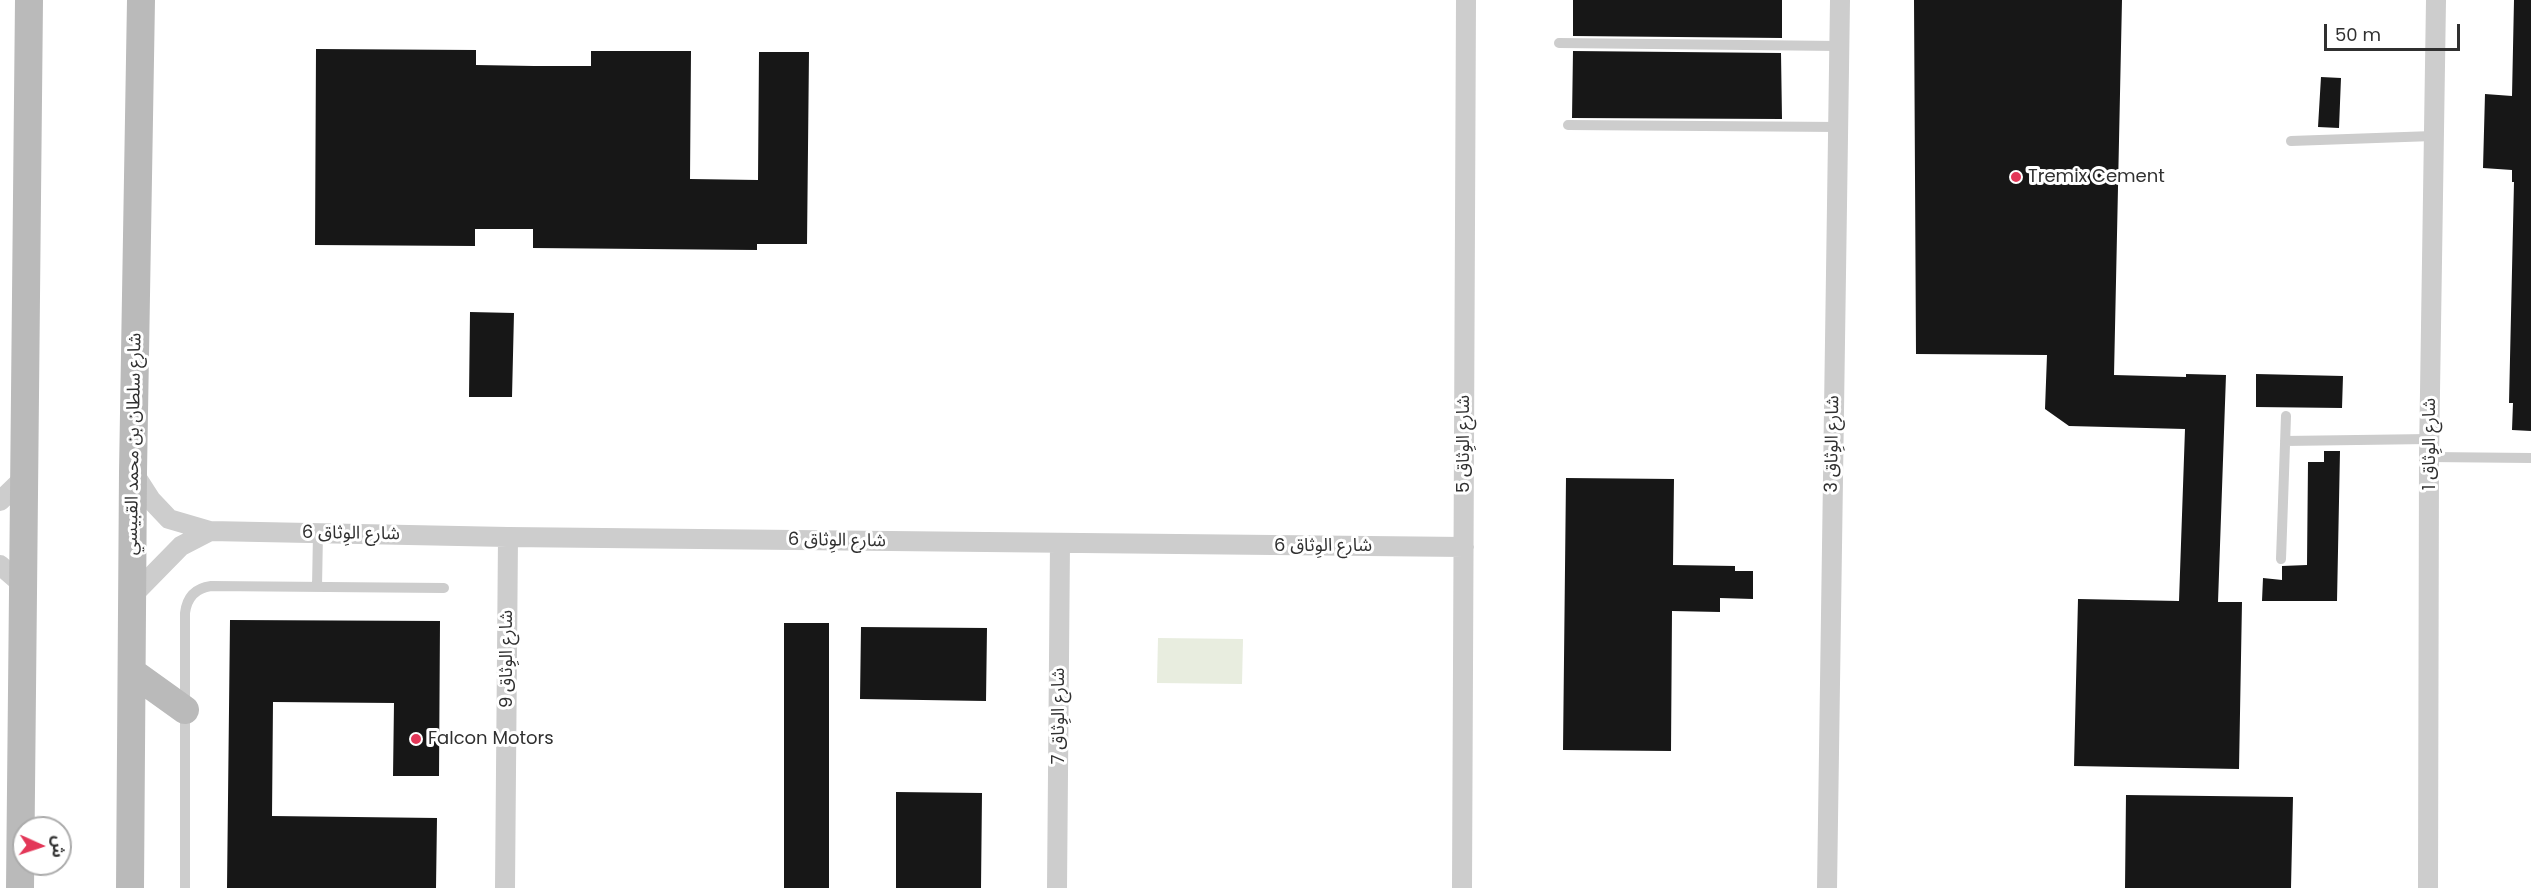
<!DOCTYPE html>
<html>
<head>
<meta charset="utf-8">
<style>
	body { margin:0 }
	#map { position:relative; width:2531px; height:888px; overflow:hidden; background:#fff; font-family:Poppins,"Noto Sans Arabic",sans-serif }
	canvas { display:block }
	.north { position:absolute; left:12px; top:816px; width:60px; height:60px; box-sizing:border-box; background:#fff; border:2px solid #acacac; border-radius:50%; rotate:93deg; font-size:16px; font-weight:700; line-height:24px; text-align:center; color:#303030 }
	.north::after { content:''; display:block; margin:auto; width:21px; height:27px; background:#e33758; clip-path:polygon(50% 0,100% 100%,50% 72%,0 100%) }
	.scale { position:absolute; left:2324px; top:24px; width:136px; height:27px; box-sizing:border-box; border:3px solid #303030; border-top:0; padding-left:8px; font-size:18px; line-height:21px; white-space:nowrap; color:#303030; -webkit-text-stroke:4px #fff; paint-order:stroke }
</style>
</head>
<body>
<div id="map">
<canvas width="2531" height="888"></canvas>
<div class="north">ش</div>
<div class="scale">50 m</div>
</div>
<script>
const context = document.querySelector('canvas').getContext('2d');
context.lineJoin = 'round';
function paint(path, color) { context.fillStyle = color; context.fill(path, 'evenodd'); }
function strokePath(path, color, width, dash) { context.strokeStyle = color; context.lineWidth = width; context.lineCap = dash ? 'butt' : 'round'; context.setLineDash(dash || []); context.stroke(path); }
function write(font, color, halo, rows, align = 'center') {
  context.font = font + ' Poppins,"Noto Sans Arabic",sans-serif'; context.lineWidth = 6; context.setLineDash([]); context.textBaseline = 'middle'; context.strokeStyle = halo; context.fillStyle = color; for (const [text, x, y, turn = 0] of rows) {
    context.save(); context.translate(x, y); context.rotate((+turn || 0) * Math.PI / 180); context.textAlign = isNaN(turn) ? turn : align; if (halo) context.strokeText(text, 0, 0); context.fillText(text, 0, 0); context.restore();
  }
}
paint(new Path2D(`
	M1158,638L1243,639L1242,684L1157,683Z`), '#e8eddf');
paint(new Path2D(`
	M1573,0H1782V38L1573,36Z
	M1914,0H2122L2114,375L2186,377V374L2226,375L2218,602H2242L2239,769L2074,766L2078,599L2179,601L2185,429L2069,426L2045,409L2047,355L1916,354Z
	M2514,0H2531V431L2512,430L2513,403H2509L2514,182H2512V170L2483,168L2485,94L2512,96Z
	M316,49L476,50V65L534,66H591V51H691L690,179L758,180L759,52H809L807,244H757V250L533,248V229H475V246L315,245Z
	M1573,51L1781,53L1782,119L1572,118Z
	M2321,77L2341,78L2339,128L2318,127Z
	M470,312L514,313L512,397H469Z
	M2256,374L2343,376L2342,408L2256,407Z
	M2324,451H2340L2337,601H2262L2263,578L2282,580V566L2307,565L2308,462H2324Z
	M1566,478L1674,479L1673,565L1735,566V571H1753V599L1720,598V612L1672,611L1671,751L1563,750Z
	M230,620L440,621L439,776H393L394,703L273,702L272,816L437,818L436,888H227Z
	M784,623H829V888H784Z
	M861,627L987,628L986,701L860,699Z
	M896,792L982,793L981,888H896Z
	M2126,795L2293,797L2291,888H2125Z`), '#171717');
strokePath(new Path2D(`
	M1559,43L1839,46
	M1568,125L1838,127
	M2291,141L2433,136
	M2285,441L2429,439
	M2429,457L2531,458
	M2281,559L2286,416
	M317,587L318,533
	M185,888V613C187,597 196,588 211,586L444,588`), '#cdcdcd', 10);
strokePath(new Path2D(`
	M133,472L151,500L169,519L210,531L508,537L1464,547
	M0,501L25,477
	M0,565L23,585
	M133,595L181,546L210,531
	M505,888L508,537
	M1057,888L1060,544
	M1462,888L1466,0
	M1827,888L1840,0
	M2428,888L2429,457L2436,0`), '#cdcdcd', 20);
strokePath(new Path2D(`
	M132,672L185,710
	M20,888L29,0
	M130,888L133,472L141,0`), '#bababa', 28);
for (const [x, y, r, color] of [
	[2016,177,6,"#e33758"],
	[416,739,6,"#e33758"]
]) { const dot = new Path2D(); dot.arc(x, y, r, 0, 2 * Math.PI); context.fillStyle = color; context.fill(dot); strokePath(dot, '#fff', 2); }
write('18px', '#303030', '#fff', [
	["Tremix Cement",2028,177],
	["Falcon Motors",428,739]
], 'left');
write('18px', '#303030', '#fff', [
	["شارع سلطان بن محمد القبيسي",134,444,-89],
	["شارع الوِثاق 5",1464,444,-90],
	["شارع الوِثاق 3",1833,444,-89],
	["شارع الوِثاق 1",2430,444,-90],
	["شارع الوِثاق 6",351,534,1],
	["شارع الوِثاق 6",837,541,1],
	["شارع الوِثاق 6",1323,546],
	["شارع الوِثاق 9",507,659,-90],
	["شارع الوِثاق 7",1059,716,-90]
]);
</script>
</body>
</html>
